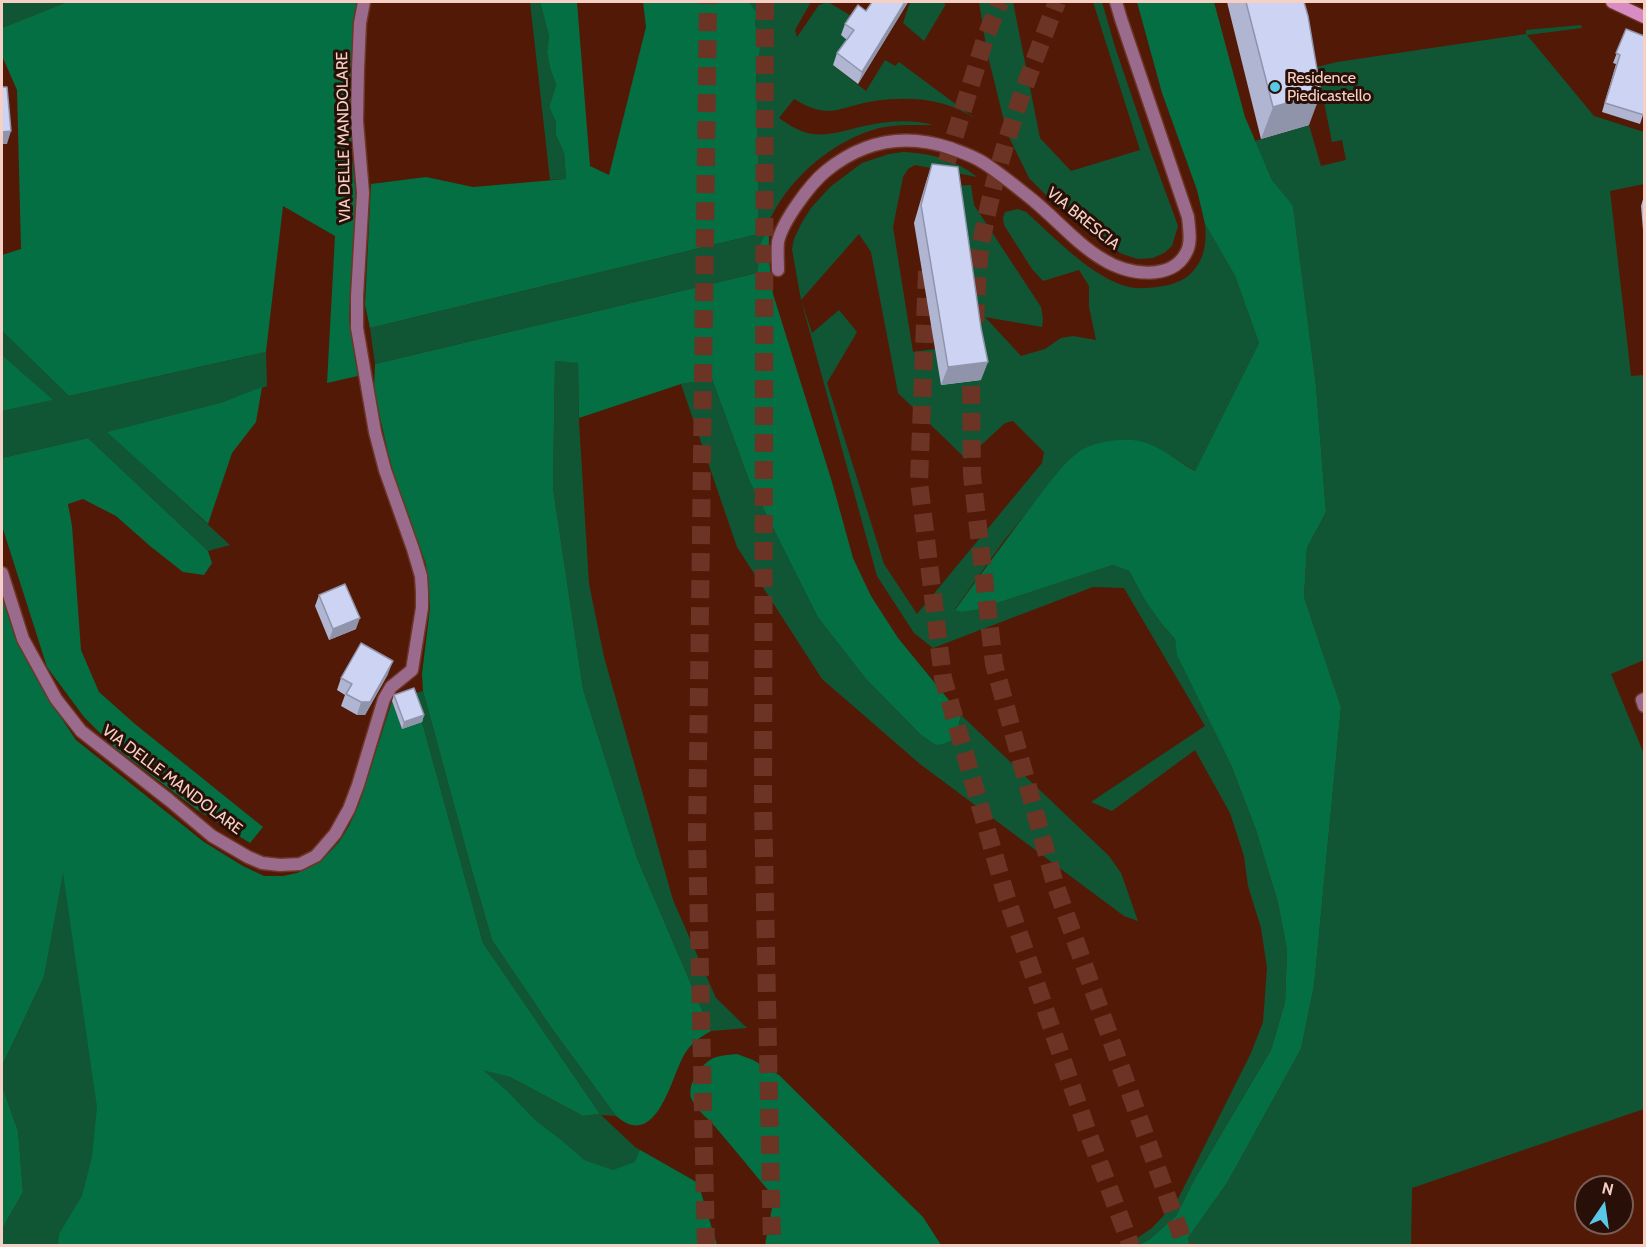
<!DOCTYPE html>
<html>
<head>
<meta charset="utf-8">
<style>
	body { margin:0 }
	#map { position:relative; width:1646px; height:1247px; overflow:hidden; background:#531907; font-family:Cabin,sans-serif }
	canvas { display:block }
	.frame { position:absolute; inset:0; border:3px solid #f6d0c5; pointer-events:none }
	.north { position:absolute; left:1574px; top:1175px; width:60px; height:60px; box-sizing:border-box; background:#280f07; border:2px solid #7a5c53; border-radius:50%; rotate:13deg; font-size:16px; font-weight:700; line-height:24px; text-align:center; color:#f6d0c5 }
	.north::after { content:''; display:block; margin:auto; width:21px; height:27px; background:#59c8e4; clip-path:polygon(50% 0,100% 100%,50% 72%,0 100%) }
</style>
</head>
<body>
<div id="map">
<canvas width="1646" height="1247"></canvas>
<div class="frame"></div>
<div class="north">N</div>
</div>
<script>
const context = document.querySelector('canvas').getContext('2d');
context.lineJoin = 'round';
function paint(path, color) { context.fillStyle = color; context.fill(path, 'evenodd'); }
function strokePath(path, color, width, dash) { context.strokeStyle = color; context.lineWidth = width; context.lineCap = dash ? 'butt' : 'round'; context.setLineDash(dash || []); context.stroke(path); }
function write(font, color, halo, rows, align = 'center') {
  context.font = font + ' Cabin,sans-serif'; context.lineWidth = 6; context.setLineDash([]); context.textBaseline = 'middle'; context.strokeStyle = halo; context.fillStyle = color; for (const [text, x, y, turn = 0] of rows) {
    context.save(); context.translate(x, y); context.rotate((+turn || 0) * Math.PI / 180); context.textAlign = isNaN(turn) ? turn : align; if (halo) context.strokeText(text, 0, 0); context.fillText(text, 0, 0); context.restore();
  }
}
paint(new Path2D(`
	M7,2H67L2,28V4Z
	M530,2H540L549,36L547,52L550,68L556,85L549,107L556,122V135L564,153L566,179L550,180Z
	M749,2H811L795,30L797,37L819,5L828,2L853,17L849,41L833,65L866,91L885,60L895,66L899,62L977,120C947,98 909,96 874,101C837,107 831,121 794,99L779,118C789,125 801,133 813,134C830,136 847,130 864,126C888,121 910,119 933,125C916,125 896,124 879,128C827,142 776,189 762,241C759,251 759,263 757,273L375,364L370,328L758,234V150L756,70L760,51L759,36L755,24L757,13Z
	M910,2H939L946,4L924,41L903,23Z
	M979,2H1013L1040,138L1071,171L1140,150L1093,2H1102L1115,47L1148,144L1178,226L1172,246L1164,253L1153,258L1138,259L1122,254L1096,238L1056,205L1029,178L1007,133L987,52Z
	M1581,25L1582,28L1527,35L1594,116L1644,132V184L1610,191L1631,376L1644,375V660L1611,674L1644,754V1109L1412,1188L1411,1245L1190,1246L1188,1238L1227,1183L1301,1049L1314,986L1341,707L1304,597L1307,548L1326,512L1316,386L1293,207L1272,180L1255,141L1309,125L1321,166L1346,160L1342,140L1332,142L1317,67L1337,62L1526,34V30Z
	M903,152C930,153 956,160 977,177L915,165L908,169L903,177L893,227L913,352L935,349L942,385L951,186L971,185L974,205L1041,307L1043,319L1042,327L985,317L1021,356L1045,349L1061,338L1073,336L1096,340L1089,307V286L1079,270L1043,281L1032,269L1004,225L1003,218L1005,212L1018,209L1026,212C1054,237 1092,278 1129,287C1138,289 1148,288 1157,287C1167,286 1178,283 1187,277C1204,263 1207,245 1205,224L1235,276L1259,343L1195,471L1161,450L1065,465L1003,542L955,609L961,612L976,610L1113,565L1129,571L1146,602L1161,623L1175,639L1178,656L1231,765L1256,830L1278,903L1287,950L1285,1002L1271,1050L1193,1182L1176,1216L1150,1239L1139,1245H1127L1152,1228L1177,1201L1251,1053L1263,1022L1267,968L1261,928L1248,886L1244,856L1230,813L1195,750L1112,811L1091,802L1205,726L1124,588L1093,587L933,648L914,633L877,576L801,300L792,249L794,239L801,224L811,208L830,187L862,163L889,154ZM859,234L871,252L898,393L966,459L1005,423L1013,421L1044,452L1042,463L917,614L884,564L827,383L857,332L839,310L812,333L801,300Z
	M2,331L69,396L266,352L267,386L223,402L108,432L230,545L208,551L88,438L2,458V411L52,400L2,355Z
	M555,361L578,362L579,422L589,584L604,657L673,900L716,998L747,1028L711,1031L637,858L583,689L553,488Z
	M712,379L749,480L818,616L866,679L920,734L956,737L961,715L1109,856L1121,873L1138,921L1124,916L920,764L822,679L737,547L681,384Z
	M423,691L472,871L492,940L553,1030L616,1116L601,1115L635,1147L698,1183L717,1245H2V1229L23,1192L18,1131L2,1086V1066L44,977L63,870L434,1054L510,1077L583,1116L600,1114L483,943L422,722L412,694Z`), '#105634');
paint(new Path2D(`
	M67,2H358L354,34L351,88V149L356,194L349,319L358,376L327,383L335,236L283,206L266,352L69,396L2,331V255L21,249L17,90L2,56V28Z
	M540,2H577L590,166L609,175L646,27L643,2H749L757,13L755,24L759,36L760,51L756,70L758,150V234L370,328L365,305L371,184L426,177L473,187L566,179L564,153L556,135V122L549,107L556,85L550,68L547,52L549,36Z
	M1137,2H1214L1245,117L1272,180L1293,206L1316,386L1326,512L1307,548L1304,597L1341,707L1314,986L1301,1049L1227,1183L1188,1238L1190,1246L1139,1245L1150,1239L1176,1216L1193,1182L1271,1050L1285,1002L1287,950L1278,903L1256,830L1231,765L1177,655L1175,639L1161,623L1146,602L1129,571L1113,565L976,610L961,612L955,610C983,571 1011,533 1040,495C1052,480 1064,462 1080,451C1095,441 1126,437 1143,442C1162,447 1178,462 1195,471L1259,343L1235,276L1205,224L1197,190L1162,93Z
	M769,221V260L773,294L832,482L853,558L871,596L898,638L961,715C956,735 958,742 936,745L920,734L866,679L818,617L749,480L712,379L681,384L579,418L578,363L555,361L553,488L583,689L637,858L711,1031C699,1038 691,1043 684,1055C673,1074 661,1131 632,1125C626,1124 620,1119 616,1116L553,1030L492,940L472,871L423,691L422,674L430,608L426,564L398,490L389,457L374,391L375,364L757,273L761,243Z
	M2,355L53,400L2,411Z
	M262,387L256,422L232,453L208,524L107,432L223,402Z
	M88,438L208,551L212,563L204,575L183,572L150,546L116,516L83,499L68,504L72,526L81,650L99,692L135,724L263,827L250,843L196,809L114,747L84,717L47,667L2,526V458Z
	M2,589L20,643L44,692L76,740L204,842L243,866L264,876H283L297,873L314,865L325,857L339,842L349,826L359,804L392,701L402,729L422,722L483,943L600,1114L583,1116L510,1077L483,1070L507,1091L535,1120L561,1140L584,1160L613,1170L635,1162L640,1150L698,1183L717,1245H58L59,1234L82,1196L92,1157L97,1107L63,873L44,977L2,1066Z
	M737,1054L753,1060L779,1075L923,1217L941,1245H765L774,1197C755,1175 736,1151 717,1129C709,1119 697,1111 692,1100C686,1087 698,1068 710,1060C718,1055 728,1055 737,1054Z
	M2,1086L18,1131L23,1192L2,1229Z`), '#036f42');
strokePath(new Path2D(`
	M765,2L763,805L772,1246
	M940,188L945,167L986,36L1000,2
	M927,271L919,482L943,678L1007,899L1087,1130L1131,1246
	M975,322C977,296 977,269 981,244C996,160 1026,80 1057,2
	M973,359L971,384L972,475L994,664L1055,884L1185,1246
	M706,1246L697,838L708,2`), '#6b3424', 18, [18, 9]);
const lane = new Path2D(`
	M778,270C778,261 777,251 778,242C782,222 810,184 826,171C863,141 905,133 950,148C961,152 974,156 984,163C1001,174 1018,188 1034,201C1057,220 1078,245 1104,260C1126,274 1171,282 1186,253C1192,243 1189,228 1188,217L1121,19L1116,2
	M1644,699L1642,700L1644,706`);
const street = new Path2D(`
	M2,573L23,639L56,699L81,731L169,800L212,836L248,857L262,863L280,865L300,864L316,856L335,834L349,809L358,785L384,699L391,687L412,670L422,608V592L421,576L413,549L385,470L375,432L357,328V296L363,193L357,121L358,69L360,23L364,2`);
const secondary = new Path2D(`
	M1612,2L1644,17`);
strokePath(lane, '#6d3625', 15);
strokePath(street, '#6d3625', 15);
strokePath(secondary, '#6d3625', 15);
strokePath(lane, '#9b6b8e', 12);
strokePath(street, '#9b6b8e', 12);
strokePath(secondary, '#d88cc3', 12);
paint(new Path2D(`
	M872,2H908L858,84L833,65L837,53L847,40L841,35L845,24L866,11Z
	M1227,2H1304L1309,125L1261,139Z
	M1626,29L1644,112L1640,124L1602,112L1616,64L1613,63Z
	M932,164L981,328V380L941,385L914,223L926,182Z
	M1644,196V242L1641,206Z
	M319,595L356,629L329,640L315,606Z
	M388,674L365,715H357L341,706L345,695L337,690L341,678Z
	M394,695L424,715L422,722L402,729L392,701Z`), '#b0b5d1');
paint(new Path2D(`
	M905,2H908L907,4L858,84L862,72Z
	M1321,93L1309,125L1261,139L1273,107Z
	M11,131L7,144H2V132Z
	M988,362L981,380L941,385L948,367Z
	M360,618L356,629L329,640L333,629Z
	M393,661L388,674L365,715H357L361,702Z
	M424,715L422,722L402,729L404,722Z`), '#9094aa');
const building = new Path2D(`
	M872,2H905L862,72L837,53L854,30L845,24L858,5L866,11Z
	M1246,2H1304L1308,16L1321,93L1273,107Z
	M1626,29L1644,36V115L1605,103L1620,55L1616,53Z
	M2,87H7L11,131L2,132Z
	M932,164L958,167L981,328L988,362L948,367L921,205Z
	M345,584L360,618L333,629L319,595Z
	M361,643L393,661L370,702H361L346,694L352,684L341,678Z
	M414,688L424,715L404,722L394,695Z`);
paint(building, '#cdd3f3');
strokePath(building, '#9094aa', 1.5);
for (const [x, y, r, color] of [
	[1275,87,6,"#59c8e4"]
]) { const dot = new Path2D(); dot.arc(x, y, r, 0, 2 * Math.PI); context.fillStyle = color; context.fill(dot); strokePath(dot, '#280f07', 2); }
write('16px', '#f6d0c5', '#280f07', [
	["Residence",1287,78],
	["Piedicastello",1287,96]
], 'left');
write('16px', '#f6d0c5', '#280f07', [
	["VIA DELLE MANDOLARE",344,137,-91],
	["VIA BRESCIA",1083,219,39],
	["VIA DELLE MANDOLARE",172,780,37]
]);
</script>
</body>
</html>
